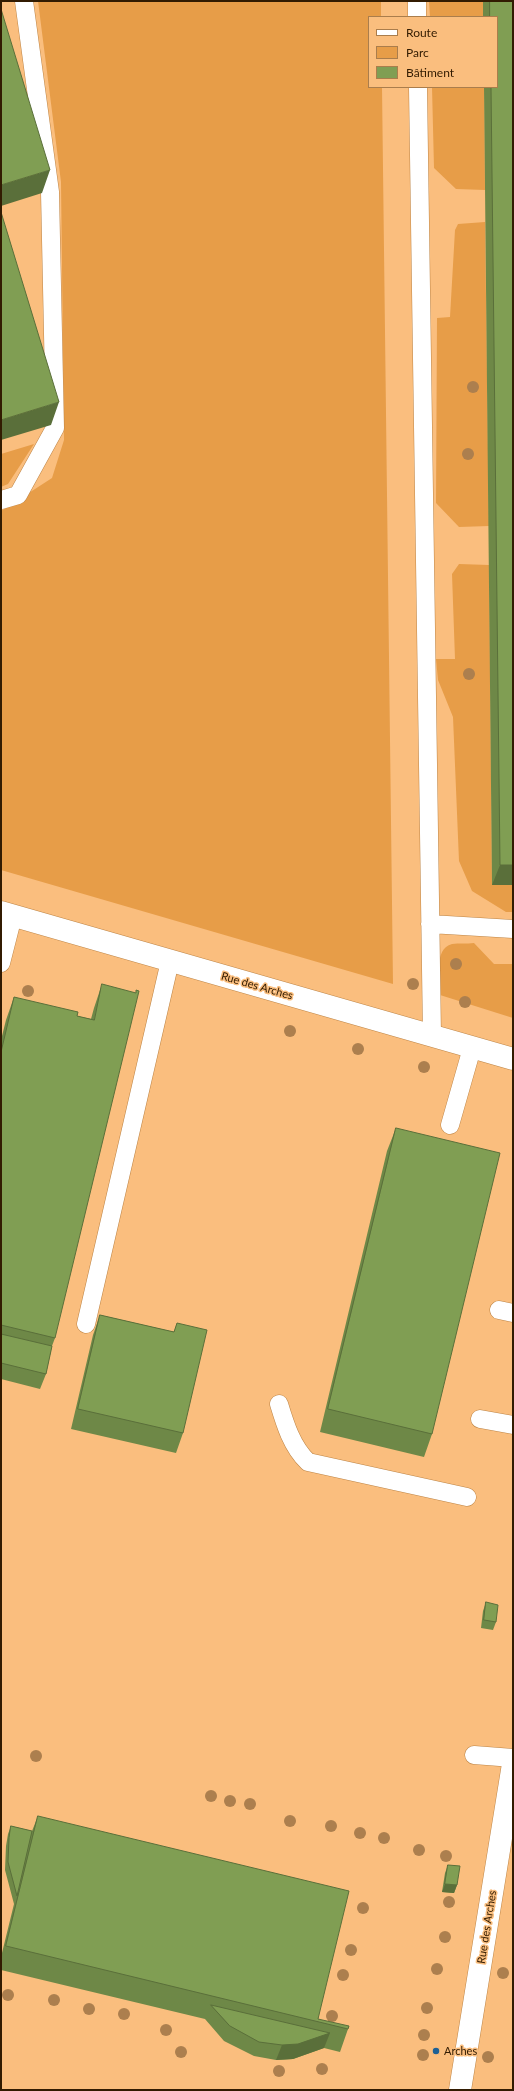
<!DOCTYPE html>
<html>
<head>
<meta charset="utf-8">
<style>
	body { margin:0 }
	#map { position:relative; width:514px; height:2091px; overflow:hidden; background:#fabe7e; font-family:Lato,sans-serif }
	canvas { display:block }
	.frame { position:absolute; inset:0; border:2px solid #321b01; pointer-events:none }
	.legend { position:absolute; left:368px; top:16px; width:130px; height:72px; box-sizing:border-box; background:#fabe7e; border:1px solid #aa7d4c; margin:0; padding:5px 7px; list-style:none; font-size:12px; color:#321b01 }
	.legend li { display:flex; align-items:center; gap:8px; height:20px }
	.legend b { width:20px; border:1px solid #aa7d4c }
</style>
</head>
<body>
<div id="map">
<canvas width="514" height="2091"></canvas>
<div class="frame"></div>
<ul class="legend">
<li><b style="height:5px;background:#fff"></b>Route</li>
<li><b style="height:11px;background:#e79d48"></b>Parc</li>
<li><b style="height:11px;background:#809e53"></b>Bâtiment</li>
</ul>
</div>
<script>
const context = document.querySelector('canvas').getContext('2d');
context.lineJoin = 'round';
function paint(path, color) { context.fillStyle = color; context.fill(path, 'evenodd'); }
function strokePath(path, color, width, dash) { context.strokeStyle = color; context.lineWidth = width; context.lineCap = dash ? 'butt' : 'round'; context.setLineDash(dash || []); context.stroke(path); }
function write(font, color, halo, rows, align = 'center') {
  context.font = font + ' Lato,sans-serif'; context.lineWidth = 3; context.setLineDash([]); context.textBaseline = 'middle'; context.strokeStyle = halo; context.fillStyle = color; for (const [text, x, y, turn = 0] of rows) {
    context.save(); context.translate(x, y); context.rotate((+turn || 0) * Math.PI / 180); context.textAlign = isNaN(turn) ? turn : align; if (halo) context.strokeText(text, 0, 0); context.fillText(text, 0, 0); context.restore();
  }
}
paint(new Path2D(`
	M38,1H381V17H369V87H382L393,984L1,870V511L52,478L64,440L61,182Z
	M429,1H483V17H430Z
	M432,87H484L485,190L456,189L434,168Z
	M485,222L489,526L459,527L436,503L437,318L450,317L455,230L458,224Z
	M34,444L8,484L1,487V454Z
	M459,564L489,565L492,885H513V912H506L472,891L459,861L453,717L438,680L436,659H455L452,574Z
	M474,943L494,964H513V1018L440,995C440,981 433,949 452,944C459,943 467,944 474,943Z`), '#e79d48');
const service = new Path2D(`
	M417,1V17
	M418,87L432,1035
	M1,500L18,495L55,428L50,192L24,1
	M430,924L513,929
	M1,963L13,916
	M450,1125L472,1048
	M499,1310L513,1313
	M86,1324L170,961
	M279,1404C285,1424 292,1447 308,1462L467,1497
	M480,1419L513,1425
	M474,1755L513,1758`);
const minor = new Path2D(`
	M1,912L513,1059
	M460,2090L513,1764`);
strokePath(service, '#bd8445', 19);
strokePath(minor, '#bd8445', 23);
strokePath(service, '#fff', 18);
strokePath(minor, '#fff', 22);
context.fillStyle = '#ac7f4e';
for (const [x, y] of [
	[473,387],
	[468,454],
	[469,674],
	[456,964],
	[413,984],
	[28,991],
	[465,1002],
	[290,1031],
	[358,1049],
	[424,1067],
	[36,1756],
	[211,1796],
	[230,1801],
	[250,1804],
	[290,1821],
	[331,1826],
	[360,1833],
	[384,1838],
	[419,1850],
	[446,1856],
	[449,1902],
	[363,1908],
	[445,1937],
	[351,1950],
	[437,1969],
	[503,1973],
	[343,1975],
	[8,1995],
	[54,2000],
	[427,2008],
	[89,2009],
	[124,2014],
	[332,2016],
	[166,2030],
	[424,2035],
	[181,2052],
	[423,2055],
	[488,2057],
	[322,2069],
	[279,2071]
]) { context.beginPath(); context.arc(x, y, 6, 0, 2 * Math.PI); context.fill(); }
paint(new Path2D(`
	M483,1H513V885H492L484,87H497V17H483Z
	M102,984L55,1338L52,1346L46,1374L40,1389L1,1379V1040L6,1020L14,997L77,1016L91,1019L94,1008Z
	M396,1128L432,1434L424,1457L320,1432L387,1151Z
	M100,1315L174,1332L177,1323L183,1433L176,1453L71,1429L93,1335Z
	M486,1602L496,1622L493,1630L481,1628L483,1611Z
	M38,1816L318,2019L348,2029L340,2052L324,2048L293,2059L276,2060L254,2056L224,2041L205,2019L1,1970V1957L14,1904L5,1870L6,1846L8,1834L11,1826L32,1831Z
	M448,1865L457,1885L454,1893L442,1892L445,1873Z`), '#6e8847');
paint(new Path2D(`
	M50,170L42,193L1,206V185Z
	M59,402L51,425L1,440V420Z
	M500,865H513V885H492Z
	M445,1884L457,1885L454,1893L442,1892Z
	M330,2033L324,2048L293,2059L276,2060L282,2045Z`), '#5a6f3a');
const building = new Path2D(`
	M490,1H513V865H500L491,87H497V17H490Z
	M1,9L50,170L1,185Z
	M1,212L59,402L1,420Z
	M102,984L136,993V990L139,991L55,1338L1,1325V1052L14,997L78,1012L77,1016L94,1020Z
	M396,1128L500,1153L432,1434L328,1409Z
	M100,1315L174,1332L177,1323L207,1330L183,1433L78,1409Z
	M1,1334L52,1346L46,1374L1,1363Z
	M486,1602L498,1605L496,1622L484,1620Z
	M38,1816L349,1891L318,2019L349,2026L348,2029L6,1946Z
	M11,1826L32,1831L17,1896L8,1862L9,1838Z
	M448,1865L460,1866L457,1885L445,1884Z
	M211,2005L330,2033L298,2044L282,2045L259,2042L230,2026Z`);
paint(building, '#809e53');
strokePath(building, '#5a6f3a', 1);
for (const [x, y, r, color] of [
	[436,2051,4,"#1d6095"]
]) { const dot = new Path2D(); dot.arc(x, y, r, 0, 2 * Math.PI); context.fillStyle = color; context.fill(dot); strokePath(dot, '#fabe7e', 1.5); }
write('11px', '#321b01', '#fabe7e', [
	["Rue des Arches",257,986,16],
	["Rue des Arches",487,1927,-81]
]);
write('11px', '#321b01', '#fabe7e', [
	["Arches",444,2051]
], 'left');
</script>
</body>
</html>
